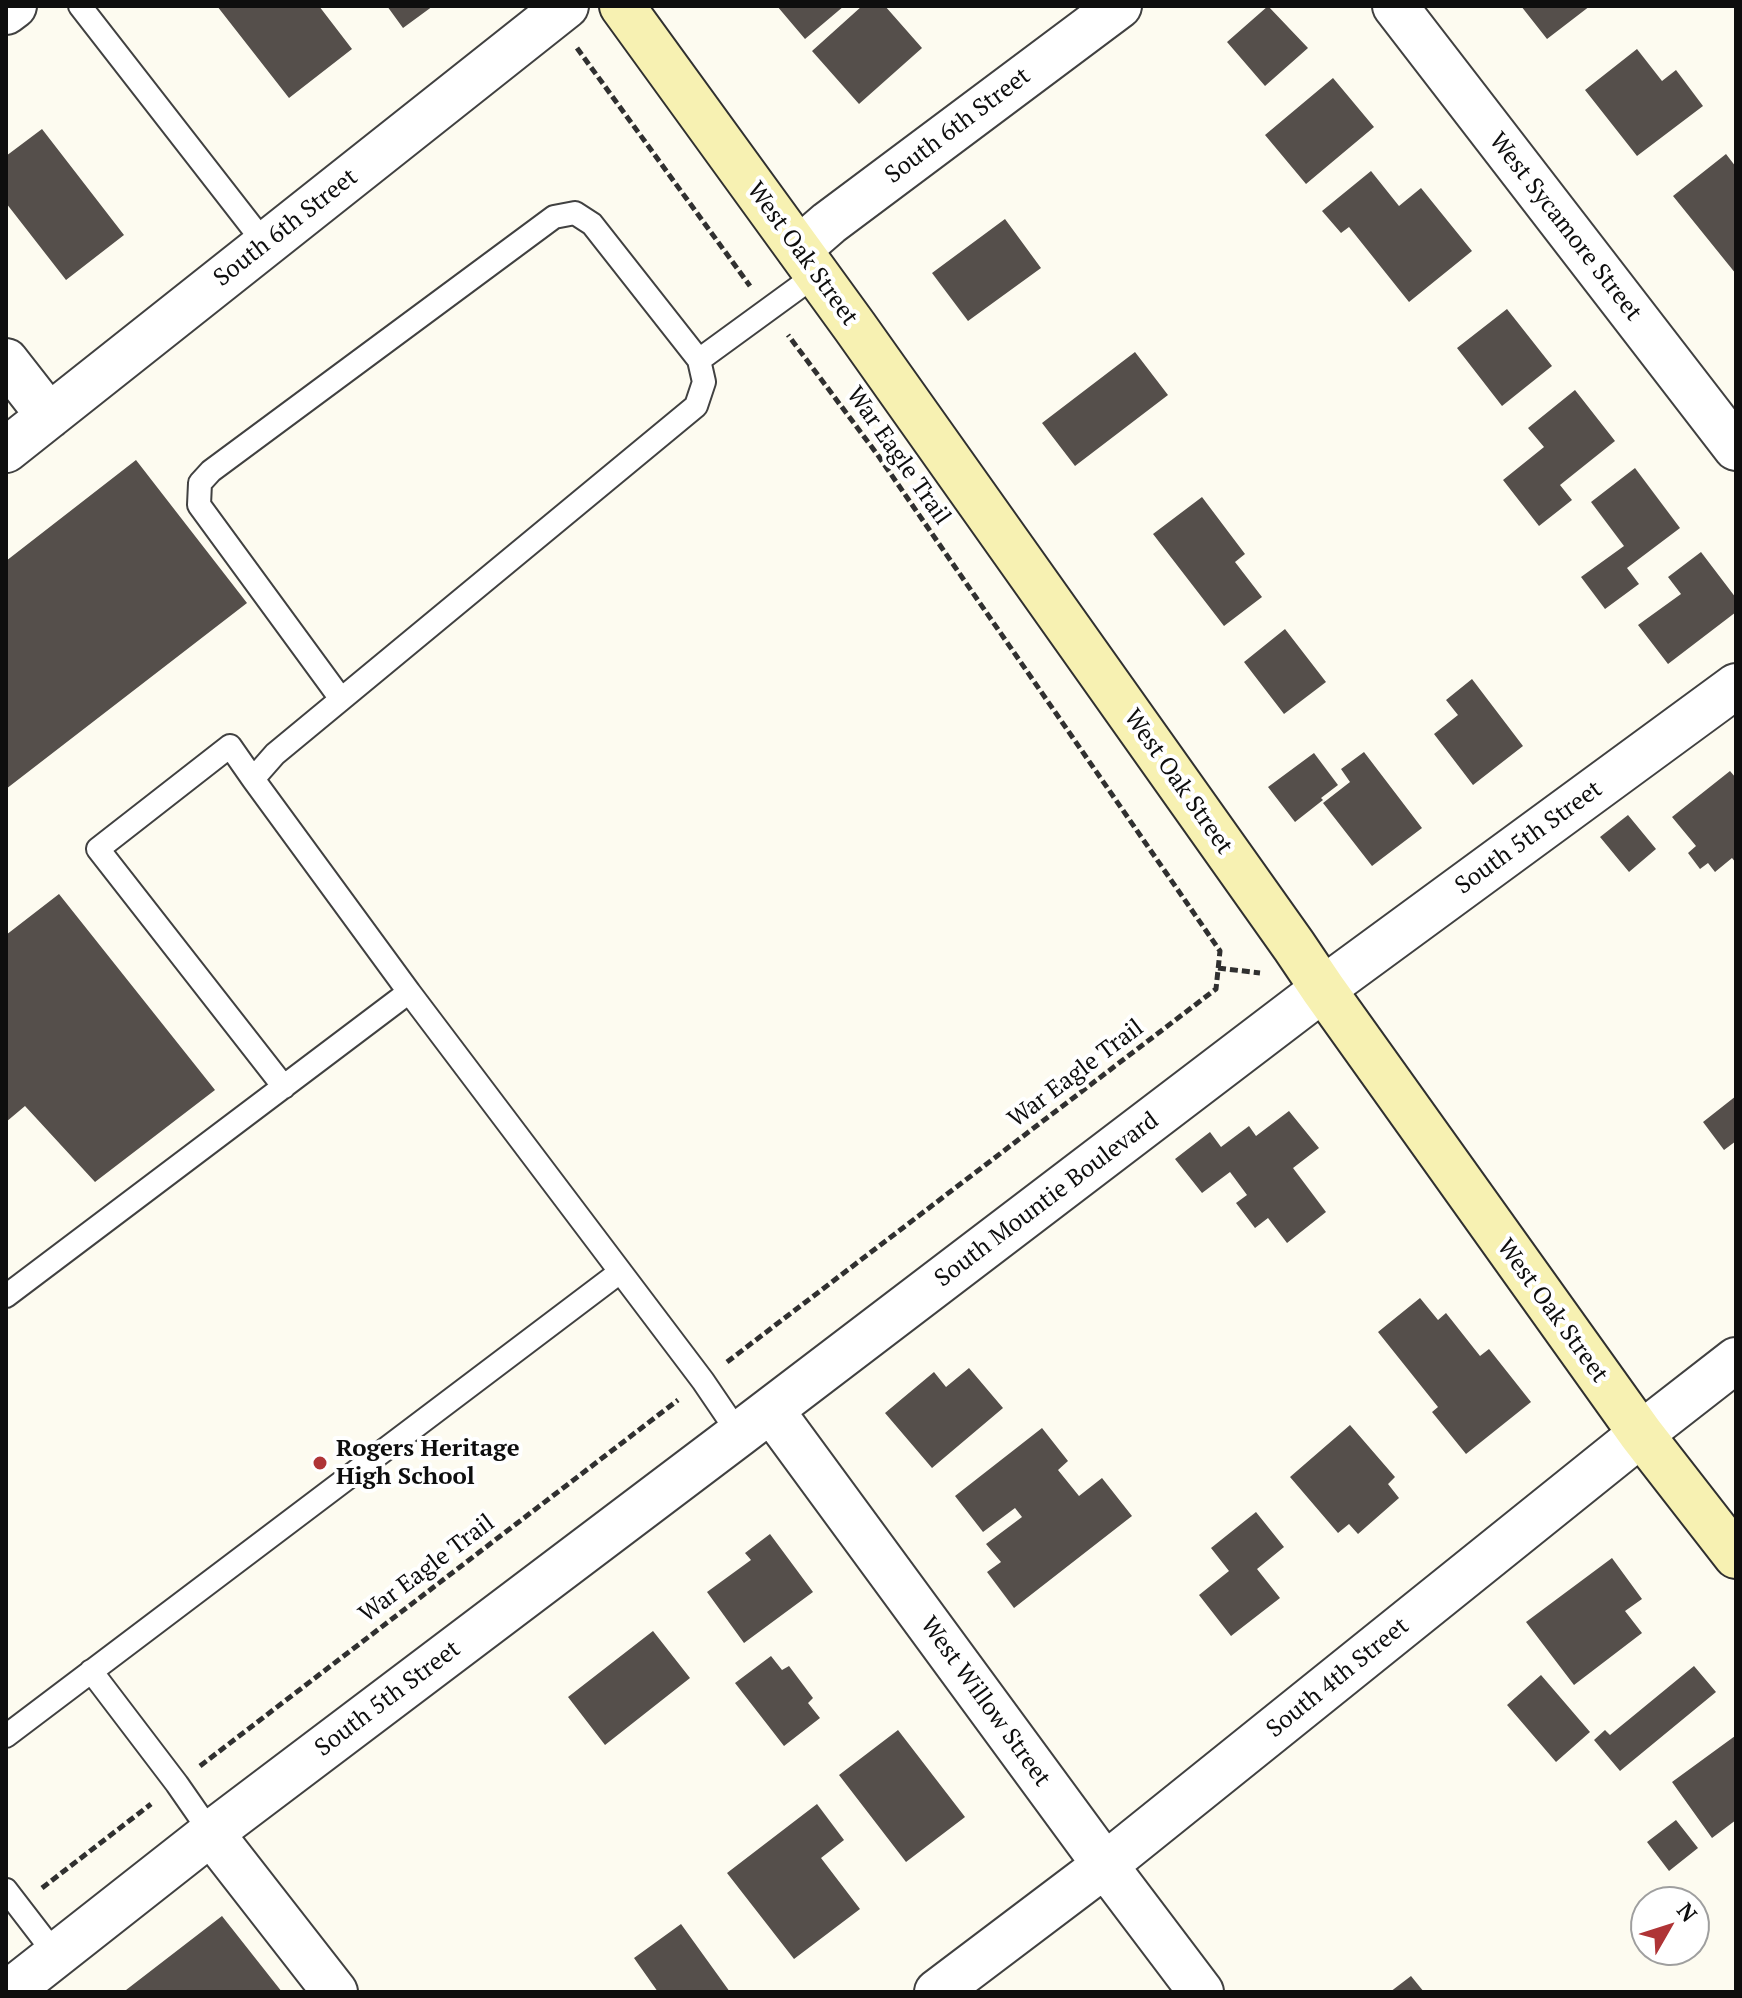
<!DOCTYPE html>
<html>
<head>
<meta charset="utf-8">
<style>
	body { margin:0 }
	#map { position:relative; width:1742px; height:1998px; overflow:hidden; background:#fdfbf0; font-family:"PT Serif",serif }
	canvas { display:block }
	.frame { position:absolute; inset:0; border:8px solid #0e0e0e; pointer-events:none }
	.north { position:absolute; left:1630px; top:1886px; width:80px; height:80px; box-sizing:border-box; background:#fff; border:2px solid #9f9f9f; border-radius:50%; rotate:51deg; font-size:22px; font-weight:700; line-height:32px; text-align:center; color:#0e0e0e }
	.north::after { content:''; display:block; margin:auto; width:28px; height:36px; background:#af3436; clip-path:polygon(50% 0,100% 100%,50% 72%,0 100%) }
</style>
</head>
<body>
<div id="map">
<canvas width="1742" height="1998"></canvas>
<div class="frame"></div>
<div class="north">N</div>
</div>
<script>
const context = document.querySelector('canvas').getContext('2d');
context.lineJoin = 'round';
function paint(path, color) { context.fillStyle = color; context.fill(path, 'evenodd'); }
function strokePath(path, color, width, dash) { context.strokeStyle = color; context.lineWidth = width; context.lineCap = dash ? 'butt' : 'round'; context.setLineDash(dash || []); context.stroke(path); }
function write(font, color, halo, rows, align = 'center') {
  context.font = font + ' "PT Serif",serif'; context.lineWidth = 8; context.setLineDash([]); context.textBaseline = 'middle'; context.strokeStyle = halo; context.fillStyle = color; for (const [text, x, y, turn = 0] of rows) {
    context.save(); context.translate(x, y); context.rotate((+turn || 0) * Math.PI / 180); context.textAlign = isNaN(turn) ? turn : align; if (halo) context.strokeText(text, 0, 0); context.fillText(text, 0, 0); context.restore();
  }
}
paint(new Path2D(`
	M217,6H319L352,49L289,98Z
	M387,6H433L403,28Z
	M777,6H844L805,39Z
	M862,6H885L922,48L859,104L812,51Z
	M1268,6L1308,48L1265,86L1227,42Z
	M1521,6H1590L1547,39Z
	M1637,49L1662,81L1676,70L1703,106L1637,156L1585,90Z
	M1333,78L1374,127L1306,184L1265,135Z
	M42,129L124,235L66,280L6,203V156Z
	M1726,154L1736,167V274L1673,196Z
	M1371,171L1399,206L1421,188L1472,251L1409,302L1349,227L1341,233L1322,211Z
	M1005,219L1041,268L968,321L932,273Z
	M1507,309L1552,366L1502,406L1457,348Z
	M1135,352L1168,395L1075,466L1042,423Z
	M1575,390L1615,441L1560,485L1572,500L1539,526L1503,480L1544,447L1528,428Z
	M136,460L247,603L6,789V561Z
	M1635,468L1680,528L1627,568L1639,584L1605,609L1581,577L1624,546L1591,502Z
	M1202,497L1245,554L1235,562L1262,597L1224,626L1153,534Z
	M1701,552L1736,598V612L1668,664L1638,625L1681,594L1668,577Z
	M1285,629L1326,682L1284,714L1244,662Z
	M1472,679L1523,746L1473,785L1434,734L1458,715L1446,700Z
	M1364,752L1422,828L1372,866L1323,803L1350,782L1341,769Z
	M1314,753L1338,785L1321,798L1323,800L1295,822L1268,787Z
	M1730,771L1736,778V863L1732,858L1715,872L1708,863L1700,869L1688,853L1696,846L1672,817Z
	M1628,815L1656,849L1629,872L1600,837Z
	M59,894L215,1090L95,1182L25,1106L6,1122V935Z
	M1736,1096V1141L1724,1150L1703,1122Z
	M1289,1111L1319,1148L1293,1168L1326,1212L1287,1243L1268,1218L1255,1228L1236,1203L1247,1195L1230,1172L1202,1193L1175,1159L1210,1132L1221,1147L1249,1126L1256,1136Z
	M1420,1298L1438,1320L1446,1313L1480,1356L1489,1349L1531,1402L1466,1454L1432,1412L1438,1407L1378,1332Z
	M969,1368L1003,1408L932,1468L885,1413L934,1372L946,1387Z
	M1350,1425L1395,1477L1388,1484L1399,1498L1358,1534L1349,1524L1338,1533L1290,1477Z
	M1042,1428L1068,1461L1058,1470L1079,1496L1102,1478L1132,1516L1014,1608L987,1572L1001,1562L986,1544L1022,1517L1015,1508L983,1532L955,1496Z
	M1256,1512L1284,1547L1257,1569L1280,1598L1231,1636L1199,1595L1229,1571L1211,1548Z
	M770,1534L813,1592L744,1643L707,1592L751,1560L745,1553Z
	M1612,1558L1642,1599L1625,1611L1642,1633L1574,1685L1526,1622Z
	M653,1631L690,1678L605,1745L568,1697Z
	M771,1656L782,1670L789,1666L813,1698L808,1703L820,1718L784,1746L735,1683Z
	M1694,1666L1716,1692L1620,1771L1594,1740L1605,1730L1610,1735Z
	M1541,1675L1590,1732L1556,1762L1507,1705Z
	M898,1730L965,1817L906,1862L839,1775Z
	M1735,1736L1736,1820L1712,1838L1672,1782Z
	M817,1804L844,1840L821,1858L860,1909L794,1959L727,1873Z
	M1676,1820L1698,1848L1669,1871L1647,1842Z
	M222,1916L282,1992H128L126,1990Z
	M681,1924L730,1992H658L634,1958Z
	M1411,1976L1424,1992H1390Z`), '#554f4b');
const lane = new Path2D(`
	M80,6L266,245
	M699,360L817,274
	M341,699L199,505L200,483L211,471L554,217L575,213L592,224L699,360L704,382L696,406L275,754L253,779L409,992
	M253,779L230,746L98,849L284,1087
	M6,1296L409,992L703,1381L739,1434
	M91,1671L177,1784L211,1833
	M6,1736L620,1272
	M6,1890L56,1955`);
const street = new Path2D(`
	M1395,6L1736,448
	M6,12L14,6
	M799,249L829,223L1119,6
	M6,361L49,416
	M6,450L566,6
	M771,1410L1105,1865L1201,1992
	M211,1833L335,1992
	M9,1992L211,1833L739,1434L1323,989L1736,686
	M937,1992L1105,1865L1641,1434L1736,1360`);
const secondary = new Path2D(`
	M622,6L855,327L1294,946L1323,989L1641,1434L1736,1556`);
strokePath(lane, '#414141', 26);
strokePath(street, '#414141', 48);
strokePath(secondary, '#303030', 48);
strokePath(new Path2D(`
	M577,48L750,286
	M1218,968L1260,973
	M727,1362L1216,989L1220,951L877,454L788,335
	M200,1766L678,1400
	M42,1888L151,1804`), '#303030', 5, [8, 4]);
strokePath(lane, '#fff', 22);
strokePath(street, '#fff', 44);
strokePath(secondary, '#f7f1b2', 44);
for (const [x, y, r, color] of [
	[320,1463,8,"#af3436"]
]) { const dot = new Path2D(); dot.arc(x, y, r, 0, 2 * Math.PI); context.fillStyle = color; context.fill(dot); strokePath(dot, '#fff', 3); }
write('24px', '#0e0e0e', '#fff', [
	["South 6th Street",958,126,-37],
	["West Sycamore Street",1565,227,52],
	["South 6th Street",286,228,-38],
	["West Oak Street",802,254,54],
	["War Eagle Trail",898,456,55],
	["West Oak Street",1178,782,55],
	["South 5th Street",1529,838,-36],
	["War Eagle Trail",1076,1074,-37],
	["South Mountie Boulevard",1047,1200,-37],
	["West Oak Street",1552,1311,54],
	["War Eagle Trail",427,1569,-37],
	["South 4th Street",1338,1678,-39],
	["South 5th Street",388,1699,-37],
	["West Willow Street",985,1702,54]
]);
write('bold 24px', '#0e0e0e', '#fff', [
	["Rogers Heritage",336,1449],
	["High School",336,1477]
], 'left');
</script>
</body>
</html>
